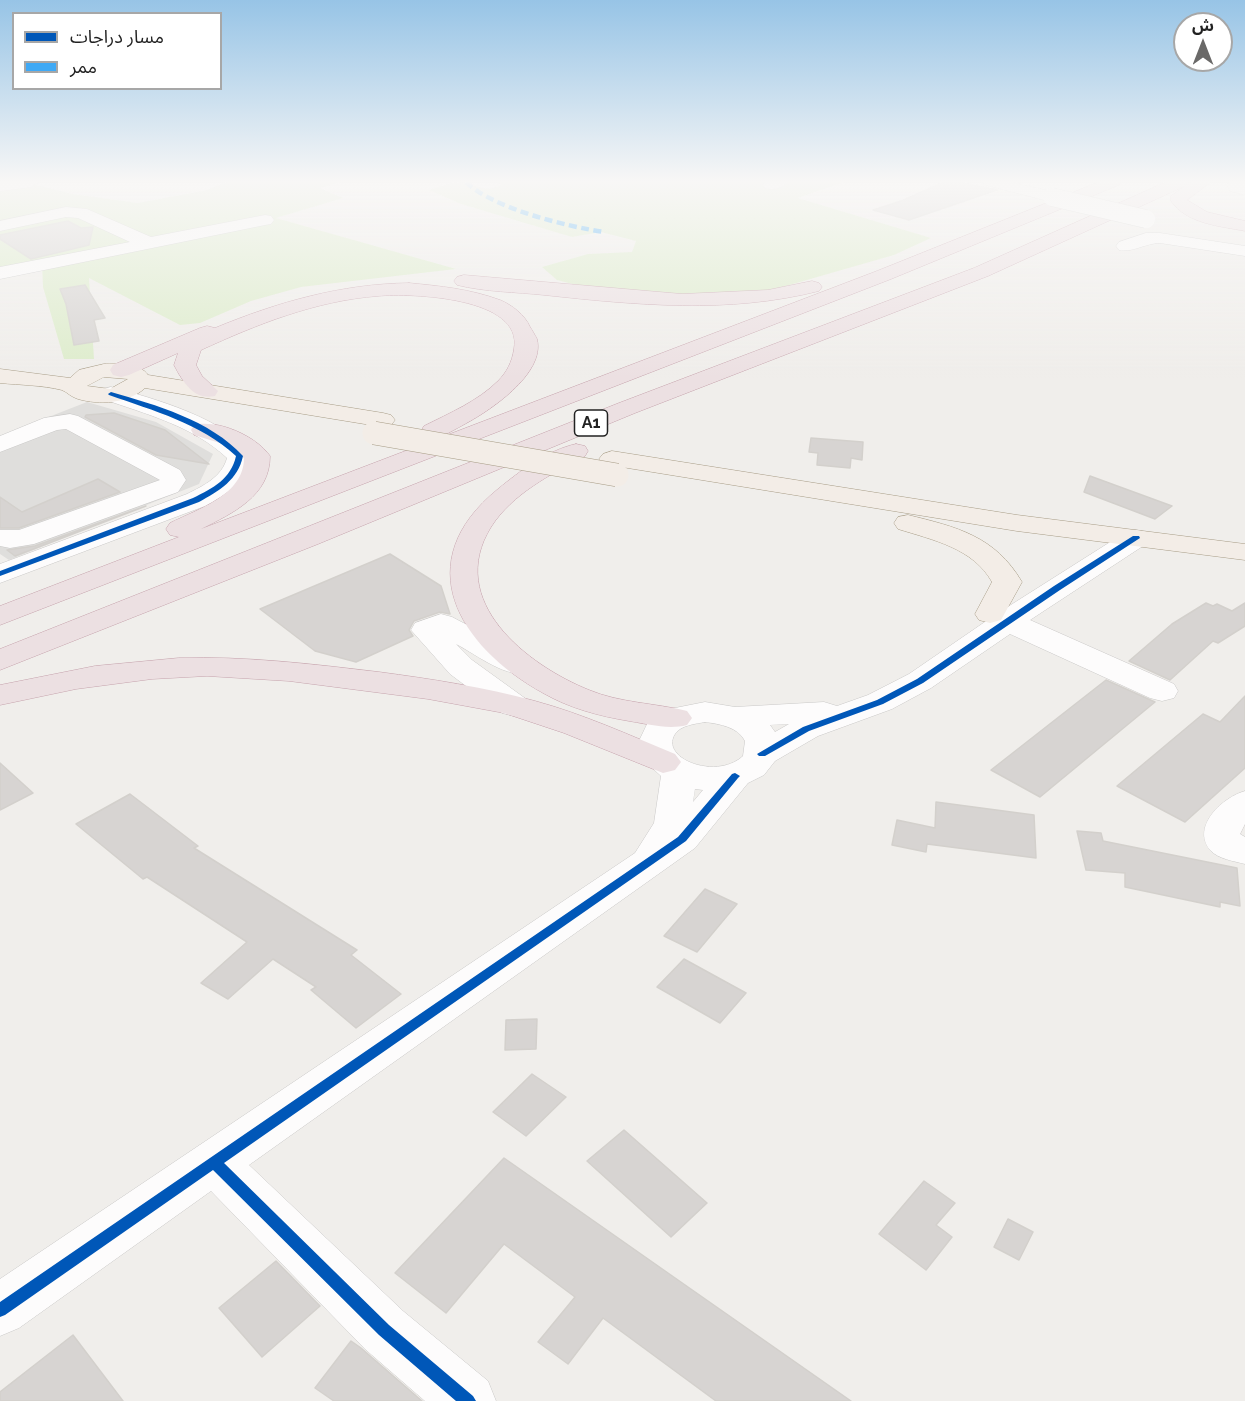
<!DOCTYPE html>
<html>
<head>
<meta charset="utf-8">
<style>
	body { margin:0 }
	#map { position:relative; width:1245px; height:1401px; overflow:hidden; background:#f0eeeb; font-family:Raleway,"Noto Sans Arabic",sans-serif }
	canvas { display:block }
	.legend { position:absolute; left:12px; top:12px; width:210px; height:78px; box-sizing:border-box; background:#fff; border:2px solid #a7a7a7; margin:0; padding:8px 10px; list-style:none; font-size:18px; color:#222 }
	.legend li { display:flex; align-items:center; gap:12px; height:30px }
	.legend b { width:30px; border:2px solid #a7a7a7 }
	.north { position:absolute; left:1173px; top:12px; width:60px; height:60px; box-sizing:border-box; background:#fff; border:2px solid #a7a7a7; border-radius:50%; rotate:0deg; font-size:16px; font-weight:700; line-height:24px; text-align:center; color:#222 }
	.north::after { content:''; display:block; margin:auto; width:21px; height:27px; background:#6a6968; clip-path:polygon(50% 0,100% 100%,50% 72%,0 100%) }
</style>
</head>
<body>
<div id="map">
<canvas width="1245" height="1401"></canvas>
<ul class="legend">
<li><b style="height:8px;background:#0057b8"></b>مسار دراجات</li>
<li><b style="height:8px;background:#3fa9f5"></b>ممر</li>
</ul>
<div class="north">ش</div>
</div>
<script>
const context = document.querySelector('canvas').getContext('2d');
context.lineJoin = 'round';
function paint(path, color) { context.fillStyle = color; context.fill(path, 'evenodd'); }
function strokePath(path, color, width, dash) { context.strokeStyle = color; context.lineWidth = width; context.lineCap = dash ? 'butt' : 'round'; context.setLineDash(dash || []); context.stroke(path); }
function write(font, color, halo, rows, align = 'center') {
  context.font = font + ' Raleway,sans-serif'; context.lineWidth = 5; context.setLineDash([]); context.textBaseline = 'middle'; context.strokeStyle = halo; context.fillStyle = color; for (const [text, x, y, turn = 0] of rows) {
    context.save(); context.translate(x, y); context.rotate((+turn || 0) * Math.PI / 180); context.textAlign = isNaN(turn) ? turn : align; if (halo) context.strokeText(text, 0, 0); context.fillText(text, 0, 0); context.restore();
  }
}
paint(new Path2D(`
	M87,402L156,422L213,454L199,484L9,560L0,554V436Z`), '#dfdedc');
paint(new Path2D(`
	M0,182H23L73,194L138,203L207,190L227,182H340L320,188L343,198L276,218L456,269L301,287L251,301L200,323L180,325L89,278L94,359H64L43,287L42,263L0,269Z
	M455,182L489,189L502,185L495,182H844L798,198L931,238L894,255L765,292L670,297L588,288L557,280L542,267L588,254L632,252L636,241L601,232L572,237L461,204L429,190Z`), '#ddeccb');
const building = new Path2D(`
	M944,182L964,183L997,190L909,220L873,210L901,201Z
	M68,221L81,228L93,227L89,245L31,259L0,239V235Z
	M85,285L105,318L94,320L99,341L74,345L66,304L60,289Z
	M114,413L165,430L209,464L156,455L85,417L86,415Z
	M811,438L863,442L862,460L851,458L850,468L817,465L818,453L809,452Z
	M1090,476L1172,506L1155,519L1084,492Z
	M98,479L120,492L19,528H0V497L22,512Z
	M146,506L15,556L7,550L35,546Z
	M390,554L441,586L450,614L440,612L414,621L409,630L413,636L356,662L315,651L260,609Z
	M1206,603L1213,606L1217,604L1232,611L1245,603V626L1218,643L1213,641L1170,680L1129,661L1172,624Z
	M1106,680L1155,702L1040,797L991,770Z
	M1245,696V768L1185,822L1117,786L1203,714L1220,722Z
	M0,763L33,793L0,810Z
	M130,794L198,846L194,848L357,950L351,955L401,994L356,1028L311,990L316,987L273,959L228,999L201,983L247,942L147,877L143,879L76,824Z
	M936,802L1034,815L1036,858L927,844L926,852L892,845L897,820L935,828Z
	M1077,831L1101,833L1103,841L1237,868L1240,906L1220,902V907L1125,887V873L1086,870Z
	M705,889L737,904L697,952L664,936Z
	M684,959L746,993L720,1023L657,987Z
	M537,1019L536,1049L505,1050L506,1020Z
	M532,1074L566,1097L526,1136L493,1112Z
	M624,1130L707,1203L671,1237L587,1161Z
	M504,1158L678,1280L851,1401H716L603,1318L568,1364L538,1342L575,1297L504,1244L446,1313L395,1273Z
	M924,1181L955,1203L936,1225L952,1237L926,1270L879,1234Z
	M1008,1219L1033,1232L1019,1260L994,1247Z
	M276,1261L320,1306L262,1357L219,1308Z
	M73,1335L123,1401H0V1392Z
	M351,1341L361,1348L422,1401H334L315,1388Z`);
paint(building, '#d7d4d2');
strokePath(building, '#d3d0cc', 1.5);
const minor = new Path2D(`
	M0,182H39L31,187L0,191Z
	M765,182H787C782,189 773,190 765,188L763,185Z
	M983,182H1011L1058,193L1060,197L1052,202L985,185Z
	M1229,182H1245V195L1230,191L1227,185Z
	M66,207L87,209L151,237L265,215L271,216L274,220L271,224L265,225L0,279V267L130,242L78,218L66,217L0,231V221Z
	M1146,233H1160L1245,246V256L1160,243C1146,243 1132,253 1119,250L1116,246L1119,242Z
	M111,387C153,398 227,419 253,456C247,481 227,494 205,506L0,583V564L187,494C203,486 222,477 227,458C193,426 146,414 103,399L100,394L103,389Z
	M70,414L78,416L180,470L186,480L178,492L34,544L10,548L0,546V530H19L160,480L66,429L57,430L0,452V436L44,418Z
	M1136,530L1146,532L1150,538L1146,544L1030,620L1174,684L1178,691L1174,698L1162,701L1150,698L1010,634L931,688L892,709L818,736L775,761L764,775L748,783L695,848L249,1165L403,1311L488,1381L496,1401H425L365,1349L211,1191L19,1328L0,1336V1279L635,853L654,823L661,776L649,765L638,743L648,722L664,711L675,708L705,702L735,707L824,702L837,706L868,695L909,674L995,615L1126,532ZM705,722C720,724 738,727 745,741L743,756C716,781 659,758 675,734C681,725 695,724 705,722ZM789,724L775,732L770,725ZM695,789L703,790L693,802Z
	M441,614L452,617L532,659L537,666L532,673C506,679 479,656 456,644L472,660L526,699L531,706L526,713L514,716L502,713L450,674L411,630L415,623Z
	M1245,791V824L1240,834L1245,837V864C1234,861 1218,859 1210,850C1191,826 1223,797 1245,791Z`);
const major = new Path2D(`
	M104,364C117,363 140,363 148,375L383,413L391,415L395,420L391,425L383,427L145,388C128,404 99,405 78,399C71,397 67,392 62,390C42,385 20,385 0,383V369L70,378L79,370ZM104,377L128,379L110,389L87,386Z
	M612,451L1017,515L1245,544V560L1017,531L603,464L599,459L603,454Z
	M908,515C957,527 995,536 1022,582L1001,620L990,623L979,620L975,614L992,582C973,548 933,540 898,529L894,523L898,517Z`);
const highway = new Path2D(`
	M1099,182H1121L1119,185L891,279L0,625V606L179,537L170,535L166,529L170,523C198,509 244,495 244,458L223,444L194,435L191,430L194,425C218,419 256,436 270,456C270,496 233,513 201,529L877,271Z
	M1166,182H1188L1186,185L1191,182H1211L1187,200L1207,212L1245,221V231C1220,226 1187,224 1171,201V196L1185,186L988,276L635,413L318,544L0,670V649L619,403L974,268Z
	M464,275L682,294L768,290L812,281L819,283L822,287L819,291C728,314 637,305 544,295C516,292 485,292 457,285L454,281L457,277Z
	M409,283C440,286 470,289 500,300C512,305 525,315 530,327C532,330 535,335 537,339C546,374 488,412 463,425C450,432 439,440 424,436L421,431L424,426C450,413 478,401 498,381C507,372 512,362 514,349C524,297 411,293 378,296C315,301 258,324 201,350L196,365L202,376L218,391L215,396C194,401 183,382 174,365L178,353L129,375L121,377L113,375L110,370L113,365L200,328L207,326L215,328C278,302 341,284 409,283Z
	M576,444L585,446L588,451L585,456C551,474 512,494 491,527C445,601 527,665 589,690C620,703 655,703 687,711L692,718L687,725C668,730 648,724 629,721C599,716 569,708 543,693C458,646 408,562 498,489C520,471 548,450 576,444Z
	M179,658C246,656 312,664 379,672C431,679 484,687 535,701C583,714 629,735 675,754L681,762L675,770L663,773L564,733L504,713L428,699L289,681L207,676L152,679L76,689L0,705V685L95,666Z`);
strokePath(minor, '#c9c8c7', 1);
strokePath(major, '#a79c86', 1);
strokePath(highway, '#c5a2ac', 1);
paint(minor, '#fdfcfc');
paint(major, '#f3ede7');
paint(highway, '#ece0e2');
const minorBridge = new Path2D(`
	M1052,197L1146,219`);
const majorBridge = new Path2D(`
	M374,433L617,475`);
strokePath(minorBridge, '#c9c8c7', 19, []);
strokePath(majorBridge, '#a79c86', 24, []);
strokePath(minorBridge, '#fdfcfc', 18);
strokePath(majorBridge, '#f3ede7', 23);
strokePath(new Path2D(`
	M466,182C492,208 568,227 605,232`), '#3fa9f5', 4.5, [8, 4.5]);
paint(new Path2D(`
	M111,392C156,405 210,420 243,456C238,480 219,491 199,502L0,576V571L193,498C213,488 231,479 236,456C200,423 154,411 109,395L108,394Z
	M1133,536H1139L1140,538L1060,590L923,683L883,704L809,731L765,756H759L757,754L803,727L877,700L917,679L1054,586Z
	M735,773L740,776L738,778L686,841L224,1163L389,1325L473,1396L476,1401H456L379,1335L213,1170L5,1315L0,1317V1302L678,837L732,774Z`), '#0057b8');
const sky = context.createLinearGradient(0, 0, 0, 378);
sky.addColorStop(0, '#97c4e6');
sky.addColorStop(0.48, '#f8f7f6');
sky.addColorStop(1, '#f8f7f600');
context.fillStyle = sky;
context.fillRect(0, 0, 1245, 378);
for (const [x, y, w] of [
	[591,423,33]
]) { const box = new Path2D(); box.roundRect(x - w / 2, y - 13, w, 26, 4.5); context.fillStyle = '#fff'; context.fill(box); strokePath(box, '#222', 1.5); }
write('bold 16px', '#222', null, [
	["A1",591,423]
]);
</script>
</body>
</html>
